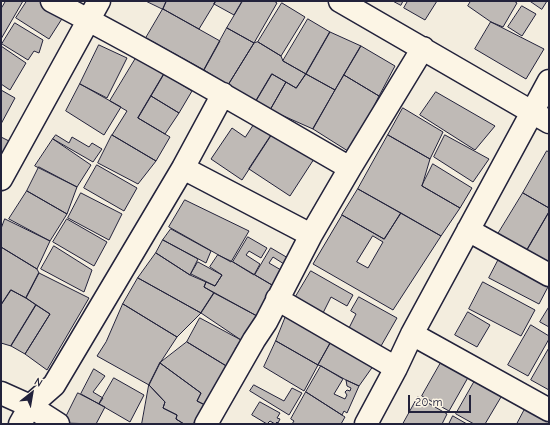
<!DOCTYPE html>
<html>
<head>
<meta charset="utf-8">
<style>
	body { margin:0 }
	#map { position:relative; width:550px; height:425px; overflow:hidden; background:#f3edde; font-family:"Comic Neue",sans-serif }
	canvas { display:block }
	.frame { position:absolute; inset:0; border:2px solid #22223b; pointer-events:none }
	.north { position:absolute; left:12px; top:373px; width:40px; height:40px; -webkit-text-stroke:3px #fcf5e5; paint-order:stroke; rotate:31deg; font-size:11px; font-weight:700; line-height:16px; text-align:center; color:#22223b }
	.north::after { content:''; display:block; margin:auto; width:14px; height:18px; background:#22223b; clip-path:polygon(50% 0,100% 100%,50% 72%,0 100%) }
	.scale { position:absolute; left:408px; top:395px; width:63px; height:18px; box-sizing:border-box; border:2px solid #22223b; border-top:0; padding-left:5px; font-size:12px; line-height:14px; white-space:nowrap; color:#22223b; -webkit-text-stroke:3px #fcf5e5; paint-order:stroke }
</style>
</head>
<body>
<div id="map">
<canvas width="550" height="425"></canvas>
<div class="frame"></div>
<div class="north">N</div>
<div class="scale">20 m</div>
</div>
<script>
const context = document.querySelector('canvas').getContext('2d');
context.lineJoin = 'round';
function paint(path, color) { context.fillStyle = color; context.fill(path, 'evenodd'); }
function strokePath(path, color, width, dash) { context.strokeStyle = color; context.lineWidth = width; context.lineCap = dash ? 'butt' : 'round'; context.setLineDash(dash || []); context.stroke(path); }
const building = new Path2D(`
	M6,1H23L1,39V9Z
	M27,1H45L65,14L49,39L16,18Z
	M146,1H166L163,9Z
	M167,1H216L199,29L163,9Z
	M216,1H242L234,15L214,4Z
	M243,1H274L277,3L254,43L227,28Z
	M393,1H403L401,5Z
	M408,1H437L425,20L404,8Z
	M471,1H514L517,3L503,27L491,22L468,6Z
	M530,1H547L542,9Z
	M282,3L305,17L281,56L258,42Z
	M522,6L536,14L522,36L508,27Z
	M163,9L220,41L204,70L146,38Z
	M308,19L330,32L306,74L283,61Z
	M491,22L544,49L526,79L475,49Z
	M15,23L43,40L39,53L34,51L28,60L2,44Z
	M227,28L254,43L228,85L204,70Z
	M330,32L361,46L335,90L306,74Z
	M258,42L281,56L283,61L306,74L296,88L272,74L256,101L228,85L254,43Z
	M99,45L127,58L107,98L80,84Z
	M1,46L26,63L10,90L1,84Z
	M361,46L395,66L379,96L344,75Z
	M136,58L164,74L138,118L170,137L156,161L112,135L127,111L110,101Z
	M164,74L192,91L179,113L151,96Z
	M272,74L286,82L270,110L256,101Z
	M306,74L335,90L313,129L270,110L286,82L296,88Z
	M344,75L379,96L351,153L313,129Z
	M80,84L121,107L104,135L66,111Z
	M1,90L15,98L1,124Z
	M436,92L495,126L475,150L420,115Z
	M151,96L179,113L165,134L138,118Z
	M403,108L443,132L430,159L388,135Z
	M255,123L272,134L242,180L211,159L232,128L245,137Z
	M272,134L314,159L290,196L249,169Z
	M56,135L69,143L72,137L89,147L92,143L102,149L93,162L53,139Z
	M112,135L156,161L138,184L98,163Z
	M388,135L430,159L422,186L460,208L441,236L358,189Z
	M445,135L489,159L473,182L434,157Z
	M1,137L11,142L1,159Z
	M53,139L91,165L77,187L35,166Z
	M547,151L549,152V208L523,193Z
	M433,164L472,188L460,208L422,186Z
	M97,165L137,188L124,211L84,188Z
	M39,167L77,187L67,214L27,191Z
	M358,189L401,213L384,239L342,215Z
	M27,191L67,214L50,241L9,219Z
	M81,193L122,214L109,240L68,218Z
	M523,193L549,208V212L527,250L498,234Z
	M185,200L249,231L231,262L169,227Z
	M549,212V263L527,250Z
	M401,213L441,236L393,310L313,264L342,215L384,239ZM373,236L383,242L368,268L357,262Z
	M5,219L50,241L37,269L1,247V229Z
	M67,219L107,242L94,266L53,242Z
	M171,229L211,251L206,263L163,240Z
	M248,237L267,248L261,258L249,251L246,255L260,264L254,275L233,262Z
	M163,240L198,259L190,275L156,253Z
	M54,246L92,270L84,292L41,269Z
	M1,247L37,269L39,273L26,298L11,290L1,305Z
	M271,248L288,258L284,264L273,257L269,263L281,270L272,285L255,275Z
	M156,253L190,275L206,282L204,287L214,293L201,313L138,278Z
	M502,253L549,285L539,304L489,278Z
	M218,255L233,262L272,285L257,316L204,287L206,282L215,286L222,275L210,267Z
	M198,262L222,275L215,286L191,274Z
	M311,271L353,295L347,306L331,297L323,313L295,298Z
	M39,273L89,298L47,370L25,354L50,314L26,298Z
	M138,278L201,313L177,337L123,304Z
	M483,282L535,310L521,336L469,309Z
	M11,290L26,298L36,305L11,346L1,343V305Z
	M214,293L257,316L241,340L201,313Z
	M359,297L397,318L381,346L349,328L356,314L351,311Z
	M123,304L177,337L160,363L149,385L97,356L106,342Z
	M36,305L50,314L25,354L11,346Z
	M549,307V327L540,322Z
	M468,312L490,325L477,347L455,335Z
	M286,316L332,339L318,365L276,341Z
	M200,318L241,340L235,349L237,350L228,367L187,342Z
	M531,325L549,336V339L528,376L508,365Z
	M276,341L318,365L304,391L264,367Z
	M332,341L376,362L359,386L346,380L321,366L318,365Z
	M187,342L228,367L207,406L197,401L201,393L160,363Z
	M549,348V390L531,380Z
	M443,359L470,374L449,411L422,396Z
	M160,363L201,393L197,401L207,406L193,424H184L176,419L177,415L163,408L165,402L149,385Z
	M321,366L343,379L334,394L345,399L347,395L345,392L347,390L350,391L351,388L347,386L346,380L359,386L347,413L344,411L342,415L306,392Z
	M94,369L105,376L93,392L103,398L99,404L81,394Z
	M477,377L504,392L485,424H474L456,414Z
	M114,378L144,395L130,422L99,404Z
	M149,385L165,402L163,408L177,415L176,419L184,424H142Z
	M254,385L284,401L292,388L302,393L289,415L250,391Z
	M306,392L345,417L341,424H292L294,421L291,419Z
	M78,393L105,407L96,424L63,423Z
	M418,397L447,414L442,424H403Z
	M260,402L280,413L277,418L280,419L278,423L277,422L275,424L270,421L267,424L252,415Z
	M526,407L549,419V424H517Z
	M453,416L467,424H449Z`);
paint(building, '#bfbab6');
strokePath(building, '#22223b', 1);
const minor = new Path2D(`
	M52,1C153,53 251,111 350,168
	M340,1L549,122
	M183,168L311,235
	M1,179L99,1
	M468,230L549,275
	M277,299L396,368
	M412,334L549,410
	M1,393L30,406L58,424
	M20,424L30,406L54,385L183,168L223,94
	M206,424L254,340L266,322L311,235L350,168L423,48
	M366,424L396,368L412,334L549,81`);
strokePath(minor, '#22223b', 25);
strokePath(minor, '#fcf5e5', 22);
</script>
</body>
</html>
